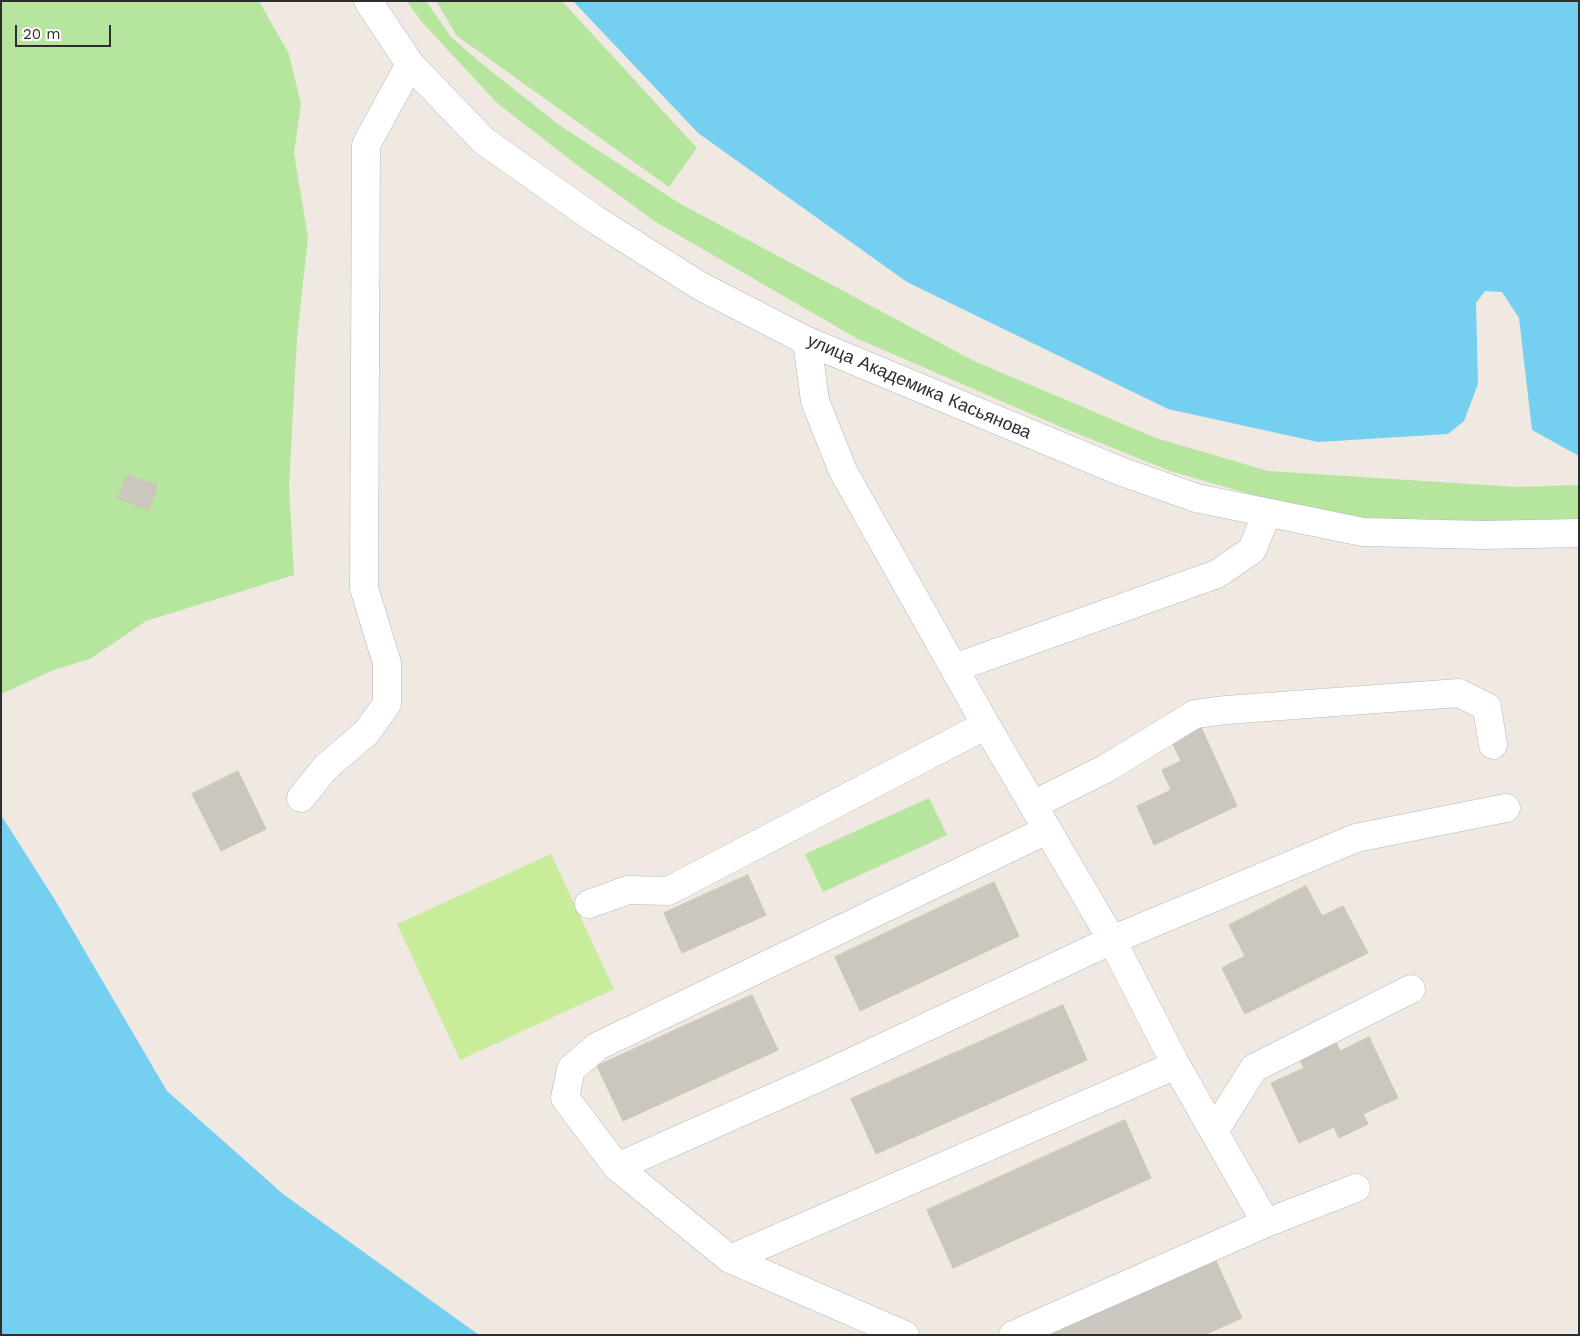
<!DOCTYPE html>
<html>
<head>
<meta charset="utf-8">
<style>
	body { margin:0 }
	#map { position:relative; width:1580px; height:1336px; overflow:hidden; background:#efe9e1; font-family:"Work Sans",sans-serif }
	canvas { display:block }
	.frame { position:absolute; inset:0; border:2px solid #2e2e2e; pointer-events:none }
	.scale { position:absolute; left:15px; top:25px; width:96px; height:22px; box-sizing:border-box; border:2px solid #2e2e2e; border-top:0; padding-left:6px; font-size:15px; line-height:18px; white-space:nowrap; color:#2e2e2e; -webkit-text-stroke:4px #fff; paint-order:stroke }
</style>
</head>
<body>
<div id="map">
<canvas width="1580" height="1336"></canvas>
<div class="frame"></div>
<div class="scale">20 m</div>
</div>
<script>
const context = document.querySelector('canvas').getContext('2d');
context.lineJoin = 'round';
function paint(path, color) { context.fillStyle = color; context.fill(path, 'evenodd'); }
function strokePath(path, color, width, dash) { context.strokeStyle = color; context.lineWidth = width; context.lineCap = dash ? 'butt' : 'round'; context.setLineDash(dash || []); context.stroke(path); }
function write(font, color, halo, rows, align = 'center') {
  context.font = font + ' "Work Sans",sans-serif'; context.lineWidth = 4.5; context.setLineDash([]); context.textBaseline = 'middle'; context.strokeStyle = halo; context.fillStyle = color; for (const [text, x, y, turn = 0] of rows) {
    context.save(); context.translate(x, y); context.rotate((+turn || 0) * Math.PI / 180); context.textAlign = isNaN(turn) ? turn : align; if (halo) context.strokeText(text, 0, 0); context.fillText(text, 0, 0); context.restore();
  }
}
paint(new Path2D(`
	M1,1H259L289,54L301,104L294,153L308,237L297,338L289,486L294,575L146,621L90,659L56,669L1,694Z
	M407,1H426L451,37L481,63L559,125L679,203L974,361L1156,438L1268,471L1517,487L1579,485V522L1460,523L1362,518L1288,505L1170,471L1061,427L856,338L656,222L577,165L497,103L421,21Z
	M436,1H562L697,148L669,187L457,36Z
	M929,798L947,835L823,892L805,854Z`), '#b6e59e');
paint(new Path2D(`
	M551,854L614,989L460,1060L397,924Z`), '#c9ec9a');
paint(new Path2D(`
	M573,1H1579V456L1532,430L1519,318L1502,292L1485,291L1476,303L1478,384L1464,421L1448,434L1318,442L1168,409L907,282L698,133Z
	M1,815L55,900L167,1091L283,1194L479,1335H1Z`), '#75cff0');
const building = new Path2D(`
	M127,475L157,485L149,510L118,499Z
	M1200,725L1237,806L1154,845L1137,806L1171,790L1162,770L1181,761L1170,738Z
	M238,771L266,829L221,851L192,794Z
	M748,875L766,915L682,953L664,913Z
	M994,882L1019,936L860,1011L835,957Z
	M1306,886L1322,916L1343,906L1368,953L1245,1014L1222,968L1245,956L1229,925Z
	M752,995L778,1050L623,1121L597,1066Z
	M1063,1005L1087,1060L876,1154L851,1099Z
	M1369,1037L1398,1098L1363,1114L1368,1124L1339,1138L1334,1127L1299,1143L1271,1083L1304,1068L1298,1056L1335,1040L1340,1051Z
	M1125,1120L1151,1178L953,1268L927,1210Z
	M1215,1259L1242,1318L1204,1335H1045Z`);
paint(building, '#cbc7bf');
strokePath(building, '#cbc5ba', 1);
const minor = new Path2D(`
	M368,1L410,64L484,141L596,220L700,286L807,341L1120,471L1196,498L1363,532L1483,535L1579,533
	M807,341L815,401L843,471L986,725L1112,940L1176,1065L1266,1223L1013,1335
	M954,668L1217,574L1252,550L1267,513
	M301,798L326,767L366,733L387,704V663L364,588L366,145L410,64
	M1033,805L1105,769L1195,714L1226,710L1459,693L1487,707L1493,745
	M589,904L628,890L668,891L986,725
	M1215,1130L1254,1068L1411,989
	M617,1167L820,1077L1112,940L1356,838L1506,808
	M1266,1223L1356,1188
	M730,1259L1176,1065
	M905,1335L730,1259L617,1167L565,1098L571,1069L598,1046L1047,830`);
strokePath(minor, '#b4b7c1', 29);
strokePath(minor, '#fff', 28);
write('18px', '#2e2e2e', '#fff', [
	["улица Академика Касьянова",919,387,23]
]);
</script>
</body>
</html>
